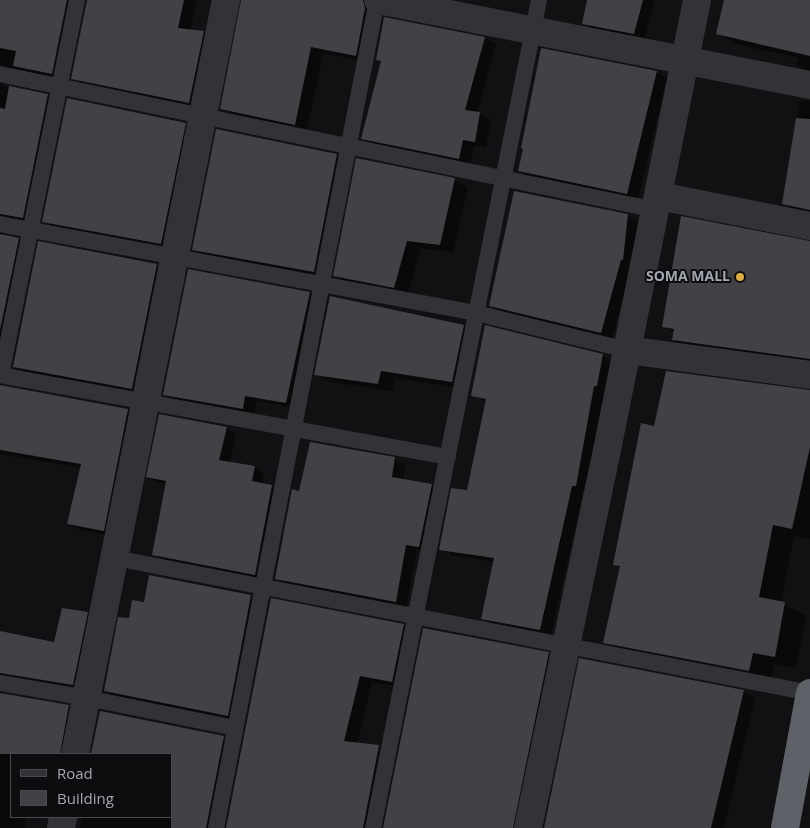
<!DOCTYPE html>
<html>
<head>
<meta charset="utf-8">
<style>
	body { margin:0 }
	#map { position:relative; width:810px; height:828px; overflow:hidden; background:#111113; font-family:"Open Sans",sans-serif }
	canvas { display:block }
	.legend { position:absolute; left:10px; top:753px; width:162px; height:65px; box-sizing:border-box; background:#0d0c0e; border:1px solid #494a50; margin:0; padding:6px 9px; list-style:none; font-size:15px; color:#a4a8b2 }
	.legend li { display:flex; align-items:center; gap:10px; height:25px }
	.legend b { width:25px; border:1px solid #494a50 }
</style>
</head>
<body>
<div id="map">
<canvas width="810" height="828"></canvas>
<ul class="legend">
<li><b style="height:6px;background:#333337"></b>Road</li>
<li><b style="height:14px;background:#414246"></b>Building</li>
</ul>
</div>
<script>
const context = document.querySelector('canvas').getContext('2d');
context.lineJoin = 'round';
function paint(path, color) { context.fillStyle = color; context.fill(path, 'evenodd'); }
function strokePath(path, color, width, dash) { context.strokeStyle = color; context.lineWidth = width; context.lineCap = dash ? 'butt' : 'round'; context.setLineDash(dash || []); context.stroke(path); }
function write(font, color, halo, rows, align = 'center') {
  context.font = font + ' "Open Sans",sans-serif'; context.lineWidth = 4; context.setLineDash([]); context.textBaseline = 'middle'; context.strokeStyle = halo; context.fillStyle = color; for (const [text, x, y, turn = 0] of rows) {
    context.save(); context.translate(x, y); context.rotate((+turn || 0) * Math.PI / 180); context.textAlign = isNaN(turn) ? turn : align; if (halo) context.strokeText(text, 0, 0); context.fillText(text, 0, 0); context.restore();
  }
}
paint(new Path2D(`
	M0,0H82L64,80L4,74L2,86L47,95L59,102L34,224L2,229L4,236L18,239L30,246L2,387L128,410L140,417L116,537L80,530L69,524L81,468L0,454Z
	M87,0H197L190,31L203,32L215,39L201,109L85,85L73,78Z
	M242,0H376L368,62L323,53L307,131L233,116L221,109Z
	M589,0H655L644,40L594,30L584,24Z
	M725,0H810V73L796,65L798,58L736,44L718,33Z
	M385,19L485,38L496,45L477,113L491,120L486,147L474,146L470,164L373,144L362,138L382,62L377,59Z
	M656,72L667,78L638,199L531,177L520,171Z
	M800,100L810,101V217L783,204Z
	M185,124L197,131L174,250L56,228L44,221Z
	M336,155L347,161L324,278L204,255L193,249Z
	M454,180L468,187L453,252L421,248L408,294L348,283L335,276Z
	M515,192L628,216L638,222L634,265H632L612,338L501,311L490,305Z
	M810,242V367L692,350L673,340L675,333L664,326Z
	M157,265L167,271L142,394L24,372L14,367Z
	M310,293L321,300L297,408L256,401L254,415L175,400L164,394Z
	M331,297L463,326L477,334L466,389L395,378L392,391L330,382L316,374Z
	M486,327L603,356L614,362L587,492L583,491L551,636L494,625L483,618L495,562L451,555L440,549L468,492L487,402L472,395Z
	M810,391V539L794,536L781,603L806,616L796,668L774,664L770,682L625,654L604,642L621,568L615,564L655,428Z
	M226,428L236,434L230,463L254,467L264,473L262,484L282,492L265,580L164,560L154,554L167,484L158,482L148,477Z
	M395,459L405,465L403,480L431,486L442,492L430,552L417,550L406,608L287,584L276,578L299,492Z
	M251,596L261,602L238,721L115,697L105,691L130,620L145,604Z
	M87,613L99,620L85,691L4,684L2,695L68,706L80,713L72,754H11V817H26L25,828H0V632L55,644Z
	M403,625L415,632L404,688L372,682L357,744L379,747L391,754L376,828H227Z
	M548,654L560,660L525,828H384Z
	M743,692L755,698L724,828H545Z
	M101,712L223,737L235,744L219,828H80L82,817H171V754H92Z`), '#0007');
paint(new Path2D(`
	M0,0H67L52,74L13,66L16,51L0,48Z
	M87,0H184L178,28L204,31L189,103L71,79Z
	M241,0H363L365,8L356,56L311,47L295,125L220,109Z
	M587,0H643L634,34L582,24Z
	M724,0H810V56L716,34Z
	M384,17L485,37L465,110L480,112L475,142L463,140L459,159L361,139L381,61L376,60Z
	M541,48L657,71L627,194L518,171L523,149L521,148Z
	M9,86L48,94L23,218L0,214V108L5,109Z
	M67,98L186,123L161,244L42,222Z
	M796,118L810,119V210L782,204Z
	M216,129L337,154L314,272L192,250Z
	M356,158L455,178L440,245L407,241L394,288L333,276Z
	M514,191L628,214L623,260H621L601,333L489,306Z
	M681,216L810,241V359L672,340L674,329L662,327Z
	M0,234L19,238L0,330Z
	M38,241L157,264L132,389L13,367Z
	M188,269L310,292L286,403L245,396L243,409L163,395Z
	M330,296L464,325L452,382L381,371L378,384L314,375Z
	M485,325L603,354L597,386H594L576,486H572L540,630L481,619L494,558L439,550L451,488L467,490L486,399L471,396Z
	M666,371L810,390V447L792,529L773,525L759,597L785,602L775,657L753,653L749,671L603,643L620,566L613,565L641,423L654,426Z
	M0,385L128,409L104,531L67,524L81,464L0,450Z
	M159,414L227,427L219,460L255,466L252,481L272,485L255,575L152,555L166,481L146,477Z
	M310,442L395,457L392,477L432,484L419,547L406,545L396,602L275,579L292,489L299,491Z
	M149,575L251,595L228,716L104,691L118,617L129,618L132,600L144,602Z
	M271,598L404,624L392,682L360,676L344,741L379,745L363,828H226Z
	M62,608L88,612L73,685L0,673V631L54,642Z
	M423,628L549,652L513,828H383Z
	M579,658L744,690L711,828H544Z
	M0,693L69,705L60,754H0Z
	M100,711L224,736L206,828H171V754H91Z`), '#414246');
strokePath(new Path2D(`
	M0,74L656,210
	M0,224L476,313L627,350
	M0,375L448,457
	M1,375L77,0
	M115,558L810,693
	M0,683L87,698L235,728
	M216,828L377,0
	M373,828L539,0`), '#333337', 16);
strokePath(new Path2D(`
	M378,0L810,85
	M659,196L810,226
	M627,350L810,375
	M75,754L226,0
	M61,828L63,817
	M528,828L607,450L697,0`), '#333337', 28);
strokePath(new Path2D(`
	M785,828L810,693`), '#5f6168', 28);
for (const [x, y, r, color] of [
	[740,277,5,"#deac3e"]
]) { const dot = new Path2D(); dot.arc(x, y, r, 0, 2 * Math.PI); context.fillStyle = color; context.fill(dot); strokePath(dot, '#0d0c0e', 2); }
write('bold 14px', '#a4a8b2', '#0d0c0e', [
	["SOMA MALL",730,277]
], 'right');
</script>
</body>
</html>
